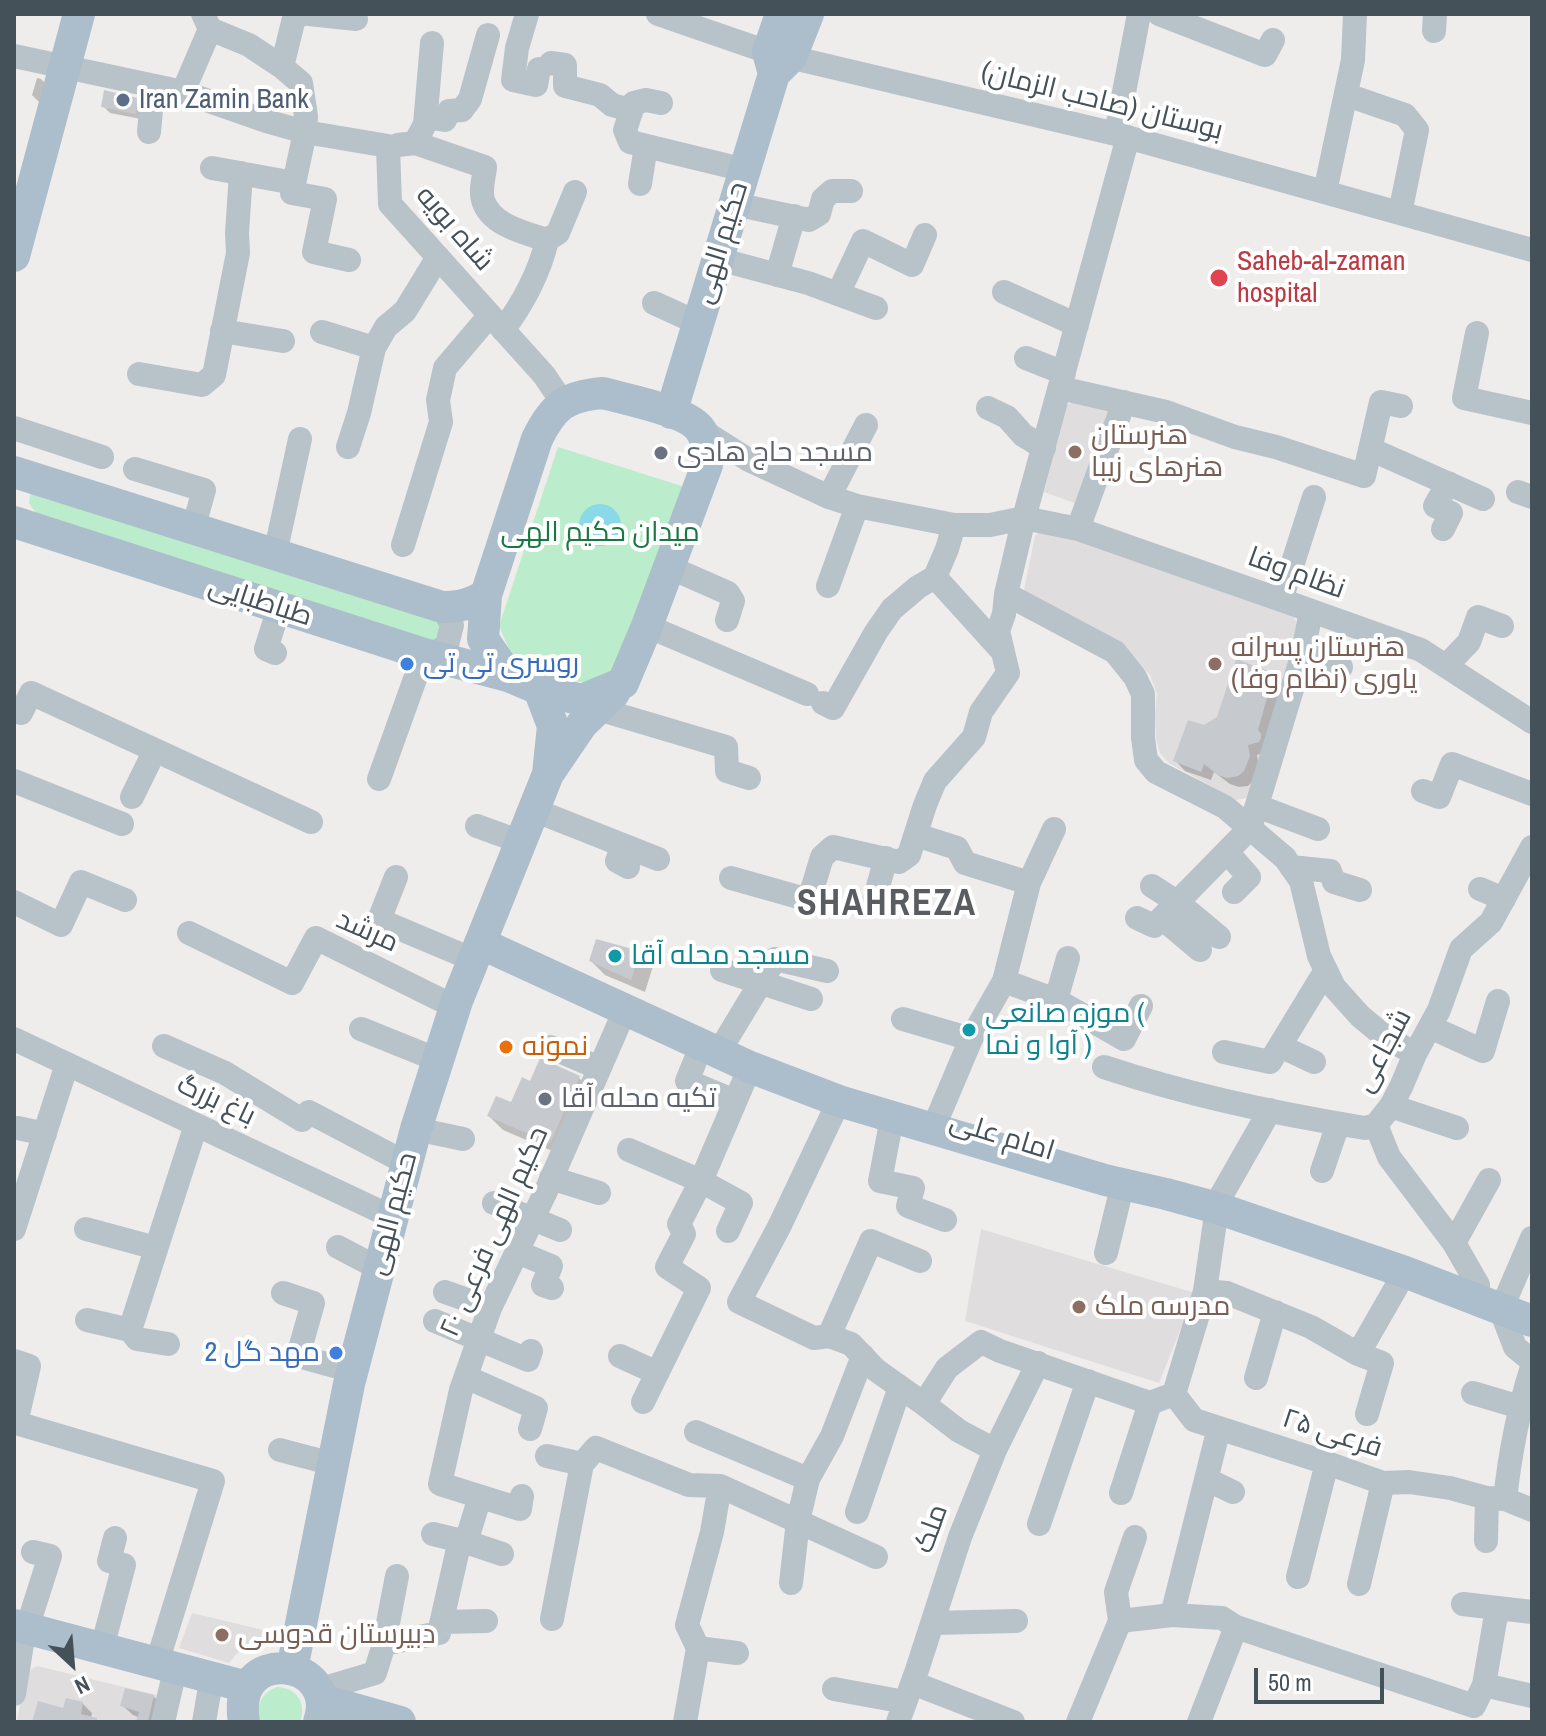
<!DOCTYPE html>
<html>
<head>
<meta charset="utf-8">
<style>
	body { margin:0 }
	#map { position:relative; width:1546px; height:1736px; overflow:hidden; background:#efecec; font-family:"Archivo Narrow",sans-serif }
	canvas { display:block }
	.frame { position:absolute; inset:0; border:16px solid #455159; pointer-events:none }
	.north { position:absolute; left:32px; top:1624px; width:80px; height:80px; -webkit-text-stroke:6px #fff; paint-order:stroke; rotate:154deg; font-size:22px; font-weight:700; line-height:32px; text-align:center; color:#455159 }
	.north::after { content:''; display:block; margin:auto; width:28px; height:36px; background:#455159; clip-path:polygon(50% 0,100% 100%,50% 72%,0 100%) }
	.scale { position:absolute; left:1254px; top:1668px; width:130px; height:36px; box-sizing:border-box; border:4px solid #455159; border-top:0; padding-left:10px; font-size:24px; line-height:28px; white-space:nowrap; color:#455159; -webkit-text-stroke:6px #fff; paint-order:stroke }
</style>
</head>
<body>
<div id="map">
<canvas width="1546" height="1736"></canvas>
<div class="frame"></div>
<div class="north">N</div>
<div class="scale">50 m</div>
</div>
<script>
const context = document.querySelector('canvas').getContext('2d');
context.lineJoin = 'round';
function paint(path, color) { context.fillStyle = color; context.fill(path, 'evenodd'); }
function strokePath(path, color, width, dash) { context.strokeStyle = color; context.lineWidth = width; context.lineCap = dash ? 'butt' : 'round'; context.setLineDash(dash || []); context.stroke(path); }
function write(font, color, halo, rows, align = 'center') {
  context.font = font + ' "Archivo Narrow",Cairo,sans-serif'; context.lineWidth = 8; context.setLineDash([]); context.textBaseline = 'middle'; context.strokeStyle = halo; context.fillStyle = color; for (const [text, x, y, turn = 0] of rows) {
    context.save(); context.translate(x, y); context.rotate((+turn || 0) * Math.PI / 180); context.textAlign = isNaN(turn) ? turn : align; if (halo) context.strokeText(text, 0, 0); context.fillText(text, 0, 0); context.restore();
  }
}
paint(new Path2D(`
	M1077,401L1111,411L1077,504L1044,492L1066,405Z
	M1044,528L1293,617L1302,629L1247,798L1236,800L1169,763L1160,753L1156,739L1155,714L1157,694L1150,675L1130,652L1024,590L1035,536Z
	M981,1229L1195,1293L1159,1383L965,1321Z
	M192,1613L263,1630L260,1640L249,1643L240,1650L229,1663L179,1648Z
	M37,1666L161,1696L155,1722H17L25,1673Z`), '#e0ddde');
paint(new Path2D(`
	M558,447L688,488L622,665L593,684L536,674L511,654L499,626Z
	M36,489L439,615L442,635L429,642L35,512L29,503L30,495Z
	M277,1687C297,1688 307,1703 300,1722H261C254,1707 261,1693 277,1687Z`), '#bbeccb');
paint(new Path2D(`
	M579 525a21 21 0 1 1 42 0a21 21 0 1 1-42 0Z`), '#89d9e8');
paint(new Path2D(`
	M37,78L41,79L48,86L43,103L38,101L32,95Z
	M136,99L142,106L141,119L110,113L103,106Z
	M1273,675L1283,685L1269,751L1257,755L1259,767L1253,781L1248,786L1239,787L1230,784L1214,772L1211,780L1185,771L1175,760L1205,728Z
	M639,953L653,966L645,992L605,975L591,961Z
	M579,1078L592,1091L564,1156L503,1130L489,1116L512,1105L532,1084Z
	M153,1696L163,1706L160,1722H139L143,1719L133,1715L122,1705Z
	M82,1703L92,1713L90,1722H34Z`), '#0003');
paint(new Path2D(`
	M104,90L137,98L136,114L101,107Z
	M1236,659L1274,673L1258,730L1261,734V738L1259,742L1248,745L1250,756L1244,771L1238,776L1227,778L1218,775L1204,764L1201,772L1173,761L1188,720L1204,725L1217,717Z
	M596,939L640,951L631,980L589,961Z
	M540,1058L580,1076L550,1143L487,1116L496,1096L511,1102L522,1077L530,1081Z
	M125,1688L154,1695L148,1722H136L139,1712L120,1706Z
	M66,1698L83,1702L81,1714L97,1718V1722H32L38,1701L63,1708Z`), '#c6cacf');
strokePath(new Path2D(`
	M203,14L210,29L249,45L282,67L301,83L306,116L305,132L292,193L325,199L314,252L349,260
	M309,14L356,19
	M527,14L517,48L513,80L536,85L539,69
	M658,14L768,52L1116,134L1532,250
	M1159,14L1265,55L1273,40
	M1434,31L1435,14
	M14,56L183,92L266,121L305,132L388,146L390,204L544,375L563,403
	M551,63L565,65V86L600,95L612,105L631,110
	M282,67L294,18L303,14
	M183,92L210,29
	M1347,95L1405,115L1417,130L1400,213
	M661,103L646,100L634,103L625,130L630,142L745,170
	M426,117L445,120L449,111L462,110L470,99L488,35
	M149,132L153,87
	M1116,134L1139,14
	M1128,137L1024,518L1006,594L1115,652L1135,677L1143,694V738L1146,760L1156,772L1225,807L1285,858L1301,881L1319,956L1334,987L1360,1016L1384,1036L1415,1054
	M415,143L485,167C484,177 480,190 483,200C490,225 525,233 547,240L558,233L575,192
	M398,145L415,143L425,124L432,43
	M212,168L294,183
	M640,184L646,146
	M1325,192L1353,60L1355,14
	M734,204L809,220L819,214L823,199L832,191H851
	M718,259L808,283L876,308
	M777,275L794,216
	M1004,292L1077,325
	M838,294L863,241L912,265L925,235
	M654,303L698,323
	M503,330C522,305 540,272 547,240
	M222,331L283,341
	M322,332L374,348
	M1477,333L1464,398L1532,413
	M1026,358L1064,373
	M139,374L202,385L214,375L238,253L237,233L241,173
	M1060,388L1166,412L1235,437L1276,447L1364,476L1381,402L1401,406
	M988,408L1007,417L1023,435L1044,448
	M14,428L102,457
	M700,429L747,459L829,497L857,506L954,525H990L1024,518L1078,529L1281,600L1421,650L1532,722
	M348,447L359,413L374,348L386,327L405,311L438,257
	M1370,449L1483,499
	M135,469L204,490L193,529
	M1518,492L1532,497
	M829,497L866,425
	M1078,529L1124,402
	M1443,529L1451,513L1435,506L1448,483
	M403,545L441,422L438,400L445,368L490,315
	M275,554L300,439
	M669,567L728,593L733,601L727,620
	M935,577L1003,652
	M828,586L857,506
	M1281,600L1314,497
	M647,626L807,694
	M275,653L266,649L279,608
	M1303,653L1341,667
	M430,656L447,645L452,625L442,607
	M1446,666L1469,642L1478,617L1502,626
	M823,703L833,708L876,632L892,609L918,587L935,577L947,549L954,525
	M598,709L726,747L727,771L749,778
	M14,710L21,713L31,693L311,822
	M379,779L424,654
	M14,781L122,824
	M1423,791L1439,797L1452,764L1532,794
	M132,797L155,750
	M1257,806L1318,829
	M534,810L658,859
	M477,826L521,842
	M916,835L957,848L965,863L1029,883
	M623,845L617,861L628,867
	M1227,852L1249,877L1234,892
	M1291,867L1330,871L1334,882L1360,890
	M396,877L379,920L474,960
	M731,878L809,900L822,857L833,847L899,862L909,855L925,805L935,781L974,737L981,712L1008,673L998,631L1004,614L1006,594
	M1152,886L1177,902L1219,937
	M1480,889L1504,899
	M874,901L886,858
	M14,902L61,925L81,882L125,900
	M1137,918L1154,926L1250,828L1303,653L1311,611
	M1162,918L1200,950
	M189,933L292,983L316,938L455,1007
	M722,970L811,999
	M1004,981L1056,1000L1124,1039L1141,1006
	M1056,1000L1068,958
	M903,1019L971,1039
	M1430,1027L1483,1051L1498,1001
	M361,1029L438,1060
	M14,1039L392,1217
	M726,1040L775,959L827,971
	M164,1046L225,1073L302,1120L309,1112L406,1163
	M1280,1046L1314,1062
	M550,1047L599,1068
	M1224,1052L1270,1062L1326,970
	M696,1059L687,1081L735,1101
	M1104,1067C1188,1095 1277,1114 1365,1128L1376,1125L1391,1106L1401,1087L1415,1054L1439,1010L1461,949L1491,922L1532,847
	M839,1101L779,1227L739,1302L814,1338L829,1336L871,1241L920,1261
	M1391,1106L1457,1128
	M938,1117L971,1039L1004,981L1029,883L1054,829
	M892,1118L880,1181L913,1188L908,1206L945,1220
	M1376,1125L1389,1157L1454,1243L1478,1285
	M18,1128L45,1134
	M416,1129L463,1139
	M629,1150L701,1181L741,1203L728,1231
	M1322,1171L1338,1124
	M551,1178L599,1193
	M1221,1196L1270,1110
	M494,1203L560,1230
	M14,1229L67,1064
	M86,1229L156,1248
	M1454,1243L1489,1180
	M338,1247L378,1268
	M517,1252L551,1266L543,1285L552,1288
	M1106,1253L1123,1183
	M1205,1291L1217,1208
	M445,1292L490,1308
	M283,1293L313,1303L298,1356L352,1371
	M1507,1296L1532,1238
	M1500,1308L1515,1347L1532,1361
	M87,1320L130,1330L137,1339L168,1344
	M435,1321L528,1360L531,1351
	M130,1330L196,1125
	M829,1336L851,1344L876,1370L924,1404L959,1431L995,1450
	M1358,1354L1382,1363L1367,1414
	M620,1356L657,1373
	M14,1361L29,1366L16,1423L213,1481L157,1663
	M466,1377L536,1408L530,1429
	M1256,1378L1275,1312
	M1473,1393L1520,1407
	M1174,1394L1194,1420L1327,1463L1383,1483L1409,1482L1450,1488L1487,1498L1505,1499L1532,1510
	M643,1402L699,1288L667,1267L684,1234L679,1224L701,1181L750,1067
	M924,1404L947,1368L981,1342L1000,1351L1150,1403L1174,1394L1205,1291L1227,1293L1311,1327L1358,1354L1405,1272
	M696,1432L808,1479
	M280,1450L333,1464
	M547,1456L582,1464
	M1206,1479L1233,1492
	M1121,1493L1150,1403
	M522,1496L520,1509L440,1484L461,1390L490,1308L546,1191L625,1010
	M1505,1499C1510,1454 1518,1411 1532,1367
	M857,1512L900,1387
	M1039,1524L1088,1381
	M433,1534L466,1542L502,1554
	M1486,1541L1487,1498
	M1298,1577L1327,1463
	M791,1583L798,1521L808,1479L832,1436L863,1356
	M1359,1584L1383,1483
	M1463,1604L1532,1612
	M1172,1615L1219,1428
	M552,1619L582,1464L596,1448L689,1485L720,1486L876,1557
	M1120,1621L1172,1615L1222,1618L1236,1627L1474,1706L1484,1685L1532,1696
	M1120,1621L1116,1592L1135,1537
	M442,1622L486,1621
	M933,1623L1016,1621
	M384,1644L439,1633L458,1549L466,1542L480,1497
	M102,1648L124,1565L109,1561L115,1538
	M698,1648L737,1653
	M913,1683L1013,1722
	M1484,1685L1497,1609
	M834,1689L905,1702
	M318,1690L375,1673L384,1644L397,1576
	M14,1694L22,1644L50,1556L33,1552
	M163,1722L172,1683
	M204,1722L209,1693
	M685,1722L698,1648L687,1625L712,1532L720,1486
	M898,1722L917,1670L960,1537L995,1450L1038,1363
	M1078,1722L1120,1621
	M1199,1722L1236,1627`), '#b8c2c9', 24);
strokePath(new Path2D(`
	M774,74L768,52L781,14
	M14,256L79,14
	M603,393C625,399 686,411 699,428C708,439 707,452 707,465L647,626L623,683L582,700L539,689L508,676L483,639L486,595L537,439C553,406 566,396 603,393Z
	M671,413L774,74L791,57L808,14
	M14,472L442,607C460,607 471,604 486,595
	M14,522L424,654L508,676
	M539,689L553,726L548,774L582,724L614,693
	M480,943L750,1067L839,1101L1105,1180L1166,1194L1217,1208L1405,1272L1532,1321
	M14,1625L247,1687
	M292,1669L349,1384L416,1129L457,1001L548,774
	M322,1700L400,1722
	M244,1722C230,1643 341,1658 319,1722`), '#acbdcb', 32);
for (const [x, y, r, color] of [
	[123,100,8,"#5c6f8a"],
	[1219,278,10,"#e0444e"],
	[1075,452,8,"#8d6e63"],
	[661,453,8,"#6b7280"],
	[407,664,8,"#3f7fe0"],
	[1215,664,8,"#8d6e63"],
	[615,956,8,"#0f9aa8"],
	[969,1030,8,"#0f9aa8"],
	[506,1047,8,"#e8710a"],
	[545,1099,8,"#6b7280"],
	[1079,1307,8,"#8d6e63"],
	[336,1353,8,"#3f7fe0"],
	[222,1635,8,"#8d6e63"]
]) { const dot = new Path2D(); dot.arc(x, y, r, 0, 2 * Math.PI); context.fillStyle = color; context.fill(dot); strokePath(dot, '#fff', 3); }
write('28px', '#4e5e75', '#fff', [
	["Iran Zamin Bank",139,100]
], 'left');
write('28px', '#455159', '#fff', [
	["بوستان (صاحب الزمان)",1102,102,14],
	["شاه بویه",454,229,49],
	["حکیم الهی",722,243,-73],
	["نظام وفا",1296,574,20],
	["طباطبایی",260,602,18],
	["مرشد",367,932,24],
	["شجاعی",1384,1051,-62],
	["باغ بزرگ",216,1101,25],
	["امام علی",1002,1137,17],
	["حکیم الهی",393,1214,-75],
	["حکیم الهی فرعی ۲۰",495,1232,-66],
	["فرعی ۲۵",1332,1434,18],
	["ملک",932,1529,-70]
]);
write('28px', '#be3a42', '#fff', [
	["Saheb-al-zaman",1237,262],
	["hospital",1237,294]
], 'left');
write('28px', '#785e54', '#fff', [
	["هنرستان",1091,436],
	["هنرهای زیبا",1091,468],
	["هنرستان پسرانه",1231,648],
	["یاوری (نظام وفا)",1231,680],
	["مدرسه ملک",1095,1307],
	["دبیرستان قدوسی",238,1635]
], 'left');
write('28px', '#5b616d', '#fff', [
	["مسجد حاج هادی",677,453],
	["تکیه محله آقا",561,1099]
], 'left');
write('28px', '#197743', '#fff', [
	["میدان حکیم الهی",600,533]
]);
write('28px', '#366cbe', '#fff', [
	["روسری تی تی",423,664],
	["مهد گل 2",320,1353,"right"]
], 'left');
write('28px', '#0d838f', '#fff', [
	["مسجد محله آقا",631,956],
	["موزه صانعی (",985,1014],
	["آوا و نما )",985,1046]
], 'left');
write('28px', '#c56008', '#fff', [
	["نمونه",522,1047]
], 'left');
context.letterSpacing = '2px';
write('bold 36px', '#595d61', '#fff', [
	["SHAHREZA",887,905]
]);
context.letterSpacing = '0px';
</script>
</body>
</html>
